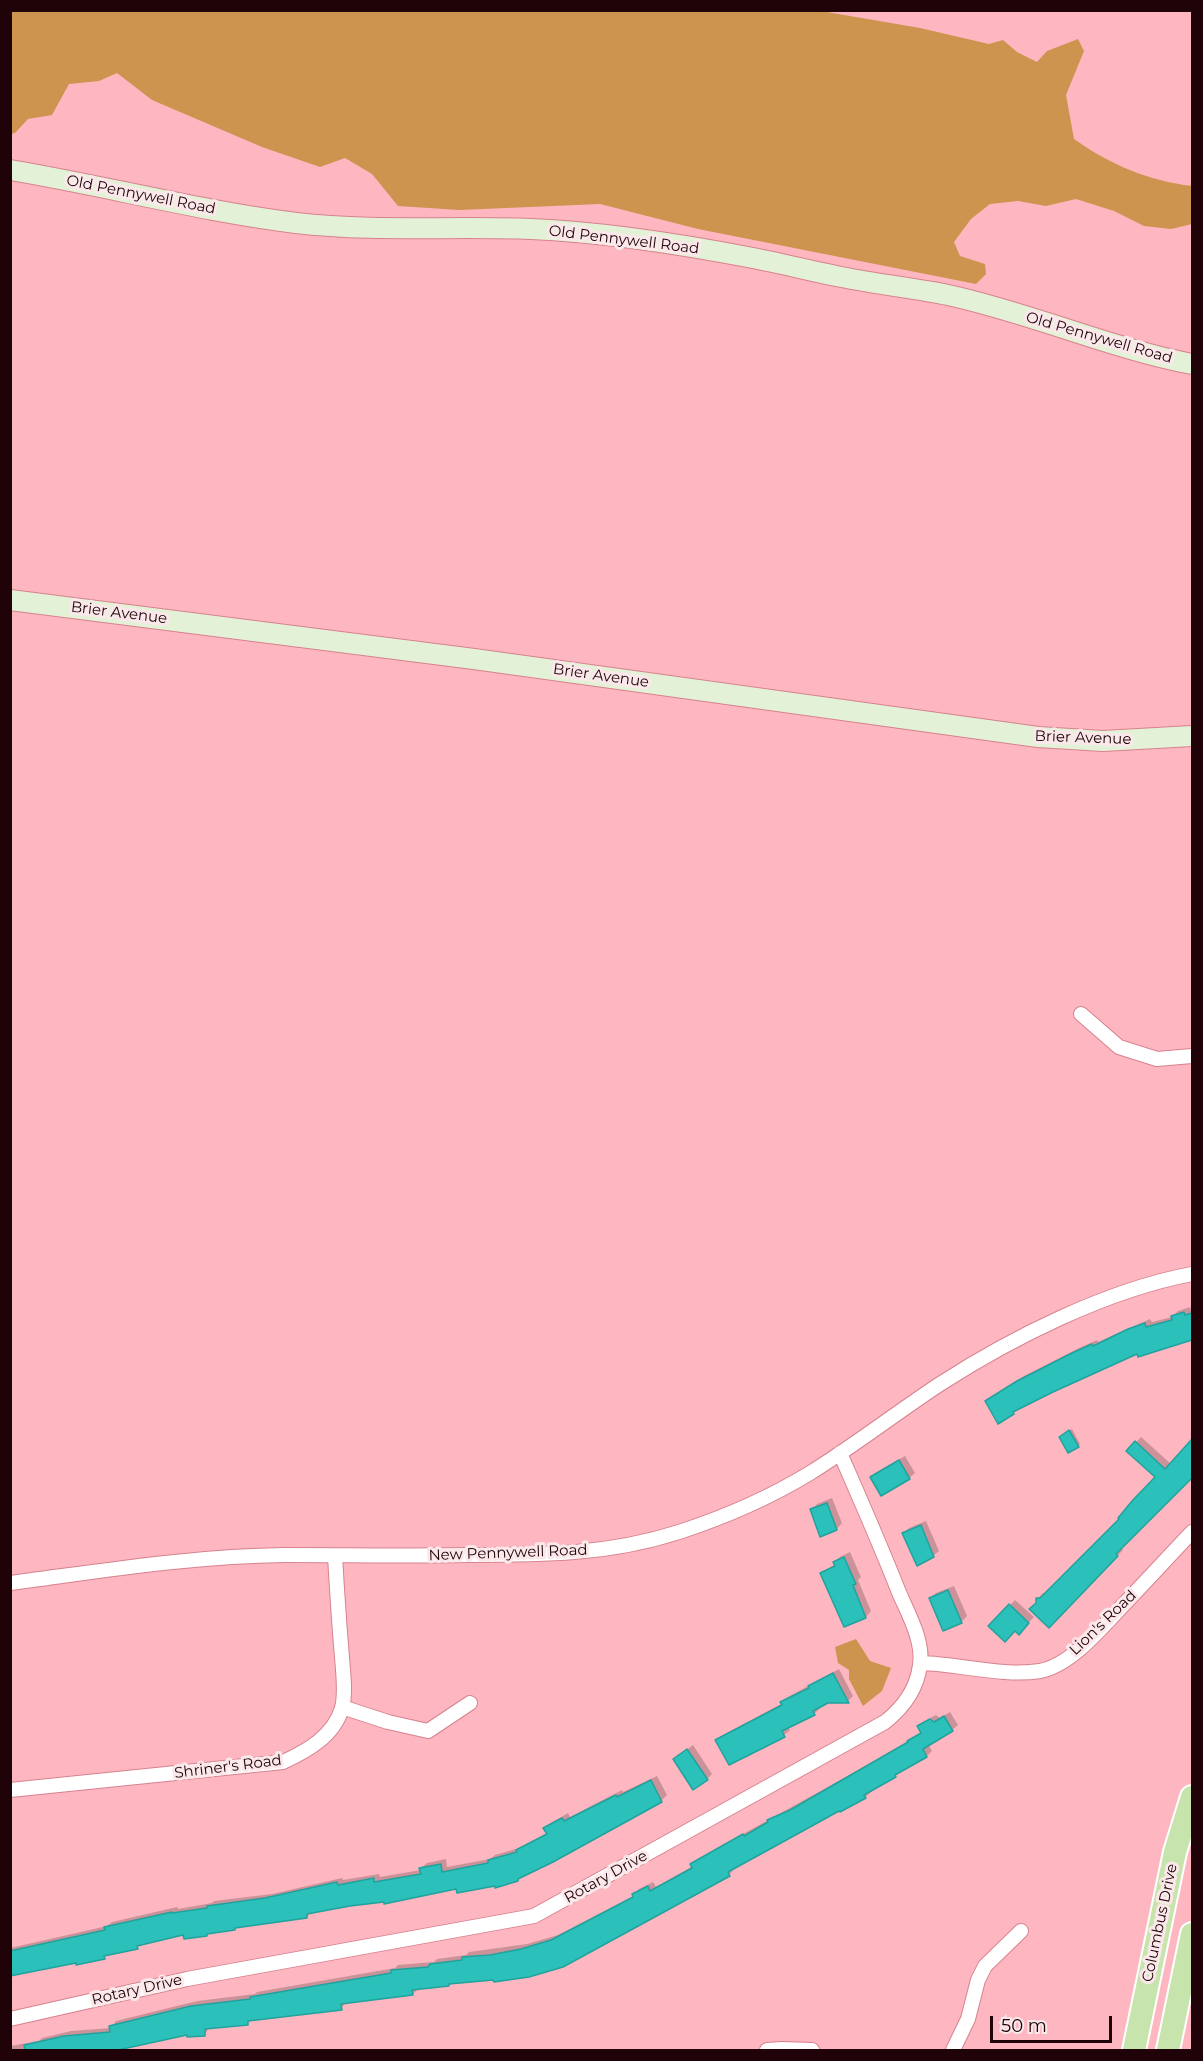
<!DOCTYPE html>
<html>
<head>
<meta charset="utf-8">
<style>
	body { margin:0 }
	#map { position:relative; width:1203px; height:2061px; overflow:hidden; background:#feb7c0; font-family:Montserrat,sans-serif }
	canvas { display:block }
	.frame { position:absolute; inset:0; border:12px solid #1f0308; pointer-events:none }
	.scale { position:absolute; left:990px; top:2016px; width:122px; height:27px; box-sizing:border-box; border:3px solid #1f0308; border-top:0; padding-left:8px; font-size:18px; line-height:21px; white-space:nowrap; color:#1f0308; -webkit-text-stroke:4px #fbe8ea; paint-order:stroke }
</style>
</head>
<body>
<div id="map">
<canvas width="1203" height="2061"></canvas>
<div class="frame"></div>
<div class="scale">50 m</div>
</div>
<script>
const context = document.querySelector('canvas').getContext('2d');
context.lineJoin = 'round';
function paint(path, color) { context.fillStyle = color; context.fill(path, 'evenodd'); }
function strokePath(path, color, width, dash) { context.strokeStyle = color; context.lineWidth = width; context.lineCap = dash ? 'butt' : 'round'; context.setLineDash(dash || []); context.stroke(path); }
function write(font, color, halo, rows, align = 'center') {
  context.font = font + ' Montserrat,sans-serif'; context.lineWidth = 6; context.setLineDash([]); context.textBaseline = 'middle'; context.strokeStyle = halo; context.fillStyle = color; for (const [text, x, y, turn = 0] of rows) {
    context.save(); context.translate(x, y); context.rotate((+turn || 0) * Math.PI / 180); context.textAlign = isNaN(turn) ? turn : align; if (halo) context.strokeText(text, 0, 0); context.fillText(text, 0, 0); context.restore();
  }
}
paint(new Path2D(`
	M11,10L821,11L920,28L989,44L1003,40L1017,52L1037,62L1047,51L1078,39L1084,51L1066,95L1074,139C1109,164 1149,181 1192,186V224L1171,229L1144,226L1114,211L1076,199L1046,206L1018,201L990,204L971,219L954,242L960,256L985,264L986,274L976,284L698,229L600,204L459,210L398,206L372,174L345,158L320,167L262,147L152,100L117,73L99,81L69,84L52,115L28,119L15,133L11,134Z
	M856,1639L870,1661L891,1668L882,1691L863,1706L849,1679V1670L838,1663L835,1647Z`), '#cc944e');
paint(new Path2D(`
	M1190,1307L1191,1310H1192V1339L1139,1355L1138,1352L1018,1409L1013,1413L986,1401L992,1396L1024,1376L1079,1348L1097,1340L1098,1342L1150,1319L1152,1322L1172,1317L1178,1311Z
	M1072,1429L1080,1444L1078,1446L1063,1435Z
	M1141,1437L1171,1464L1192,1441V1476L1120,1547L1123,1550L1049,1626L1037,1603V1599L1043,1593L1047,1594L1121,1519L1157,1477L1128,1451Z
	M905,1456L915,1473L909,1478L872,1477L877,1472Z
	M832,1498L842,1523L837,1529L821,1535L812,1510L817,1504Z
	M926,1521L939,1551L933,1556L904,1533L909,1528Z
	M850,1552L861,1577L858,1580L871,1611L866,1617L845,1625L822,1573L835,1564L834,1562L840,1557Z
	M954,1586L967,1616L961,1622L931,1598L936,1593Z
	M1015,1600L1034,1617L1019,1633L1015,1629L990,1626Z
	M839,1669L853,1696L848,1701L828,1702L819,1707L820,1708L814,1714L788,1727L790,1730L784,1735L730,1763L717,1740L723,1735L783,1703L788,1697Z
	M950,1712L958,1725L952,1730L928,1744L932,1751L927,1756L870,1790L871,1792L865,1797L733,1867L734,1869L729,1875L495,1979L419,1988L413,1994L347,2002L341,2008L251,2019L247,2023L210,2027L205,2034L188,2033L113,2050H10V2046L39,2041L42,2038L71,2031L111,2028L116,2021L197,2001L255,1994L257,1992L395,1968L398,1965L434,1962L437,1959L466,1955L469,1952L527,1944L558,1935L634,1896L639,1889L653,1882L656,1887L693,1866L692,1864L698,1859L898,1748L922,1732L919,1727L925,1721L936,1715L940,1718Z
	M693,1745L712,1774L707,1779L675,1759Z
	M657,1776L667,1795L661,1801L521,1876L517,1880L457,1887L311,1912L307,1917L184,1934L141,1943L137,1947L107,1954L104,1957L10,1975V1948L107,1926L112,1922L177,1907L178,1909L212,1903L214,1901L272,1894L342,1878L343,1880L379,1874L380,1877L421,1870V1868L427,1863L446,1859L447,1867L490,1859L495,1855L519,1848L547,1833L545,1829L551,1823L568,1813L570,1817L622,1790L623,1792Z`), '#0003');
const building = new Path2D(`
	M1184,1312L1185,1315L1192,1313V1340L1138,1357L1137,1354L1053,1392L1013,1412L1014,1414L998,1424L985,1401L1017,1381L1072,1353L1092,1344L1093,1346L1128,1329L1145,1323L1146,1327L1172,1320L1171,1316Z
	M1069,1430L1079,1447L1068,1453L1059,1437Z
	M1192,1439V1478L1116,1554L1118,1556L1049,1628L1029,1609L1036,1603V1598H1040L1119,1519L1118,1518L1132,1501L1155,1477L1126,1451L1135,1441L1165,1469Z
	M899,1460L910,1479L881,1496L870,1477Z
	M827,1503L837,1530L820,1537L810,1509Z
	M921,1525L934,1557L917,1566L902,1533Z
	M844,1557L856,1584L853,1585L866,1618L844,1627L820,1573L835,1566L833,1562Z
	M948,1590L962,1623L943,1631L929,1598Z
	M1009,1604L1029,1623L1019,1635L1015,1631L1005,1642L988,1626Z
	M833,1673L849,1703H828L813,1711L815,1715L782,1731L785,1737L729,1765L715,1740L782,1705L780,1702L809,1688L808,1686Z
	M944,1716L953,1731L923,1749L927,1757L895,1775L896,1777L864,1795L866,1798L840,1812L839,1811L770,1849L728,1872L730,1876L563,1967L529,1977L494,1982L493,1980L449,1984V1986L412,1990L413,1995L341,2004L342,2010L248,2021V2025L205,2029V2036L187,2037V2035L118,2050H25L24,2045L64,2036L110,2032L109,2026L191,2006L250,1999V1997L391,1973V1970L428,1967L430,1964L462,1960V1957L490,1955L521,1949L551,1940L633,1897L632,1894L648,1886L650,1891L692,1868L690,1864L743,1834L744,1836L768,1822L767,1820L790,1810L908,1742L907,1741L921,1733L917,1726L930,1719L934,1722Z
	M687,1749L708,1780L693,1790L673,1759Z
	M651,1780L662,1802L553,1862L518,1879V1881L495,1888V1886L457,1893L456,1889L384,1904V1902L350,1906L307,1914V1918L235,1928V1930L207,1934V1936L184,1939L183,1935L137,1946L138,1949L104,1956L105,1959L76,1965V1963L10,1976V1951L105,1930L104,1927L172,1912V1913L207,1908V1906L265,1898L337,1882L338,1885L374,1878V1882L421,1874L419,1868L441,1864L442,1872L488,1863V1860L517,1852L516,1850L547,1834L543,1828L562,1818L564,1821L616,1795L617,1797Z`);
paint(building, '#2cc0ba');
strokePath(building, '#20a29d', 1.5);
const street = new Path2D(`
	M1081,1014L1119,1047L1157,1059L1192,1056
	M10,1583C102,1571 193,1556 285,1555C346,1555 407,1556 468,1555C541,1555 608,1555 679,1532C725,1517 769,1498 810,1473C855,1445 896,1413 940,1384C1013,1337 1107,1290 1192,1274
	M921,1663C959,1664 1004,1677 1040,1671C1073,1665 1106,1622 1129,1599C1150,1577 1171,1554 1192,1532
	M342,1707L388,1722L428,1731L470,1703
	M10,1790L283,1762C307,1751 334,1736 342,1708C346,1693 343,1672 342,1657C339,1623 337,1590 335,1556
	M10,2019L187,1979L534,1916L885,1722C904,1707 917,1689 920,1665C924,1640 907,1612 898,1590C880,1544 860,1499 840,1453
	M767,2050L782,2049L812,2050
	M953,2050L968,2019L978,1980L985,1966L1021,1931`);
const secondary = new Path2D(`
	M10,170C106,186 200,211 296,223C374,232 453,226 531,229C605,232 680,244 753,258C784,264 815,272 847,278C881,285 915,288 948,295C1031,313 1109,348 1192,364
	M10,600L474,659L1038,737L1103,741L1192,736`);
const primary = new Path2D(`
	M1134,2050L1175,1852L1192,1797
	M1168,2050L1192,1934`);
strokePath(street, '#d7828e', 16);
strokePath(secondary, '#d7828e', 22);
strokePath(primary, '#fff', 26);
strokePath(street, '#fff', 14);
strokePath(secondary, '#e3f2d6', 20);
strokePath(primary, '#c8e4ad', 22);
write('15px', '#1f0308', '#fbe8ea', [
	["Old Pennywell Road",141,195,11],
	["Old Pennywell Road",624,240,7],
	["Old Pennywell Road",1099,338,16],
	["Brier Avenue",119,613,7],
	["Brier Avenue",601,676,8],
	["Brier Avenue",1083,738,2],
	["New Pennywell Road",508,1553,-2],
	["Lion's Road",1103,1623,-44],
	["Shriner's Road",228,1767,-7],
	["Rotary Drive",606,1877,-29],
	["Columbus Drive",1160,1923,-78],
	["Rotary Drive",137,1990,-13]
]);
</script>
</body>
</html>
